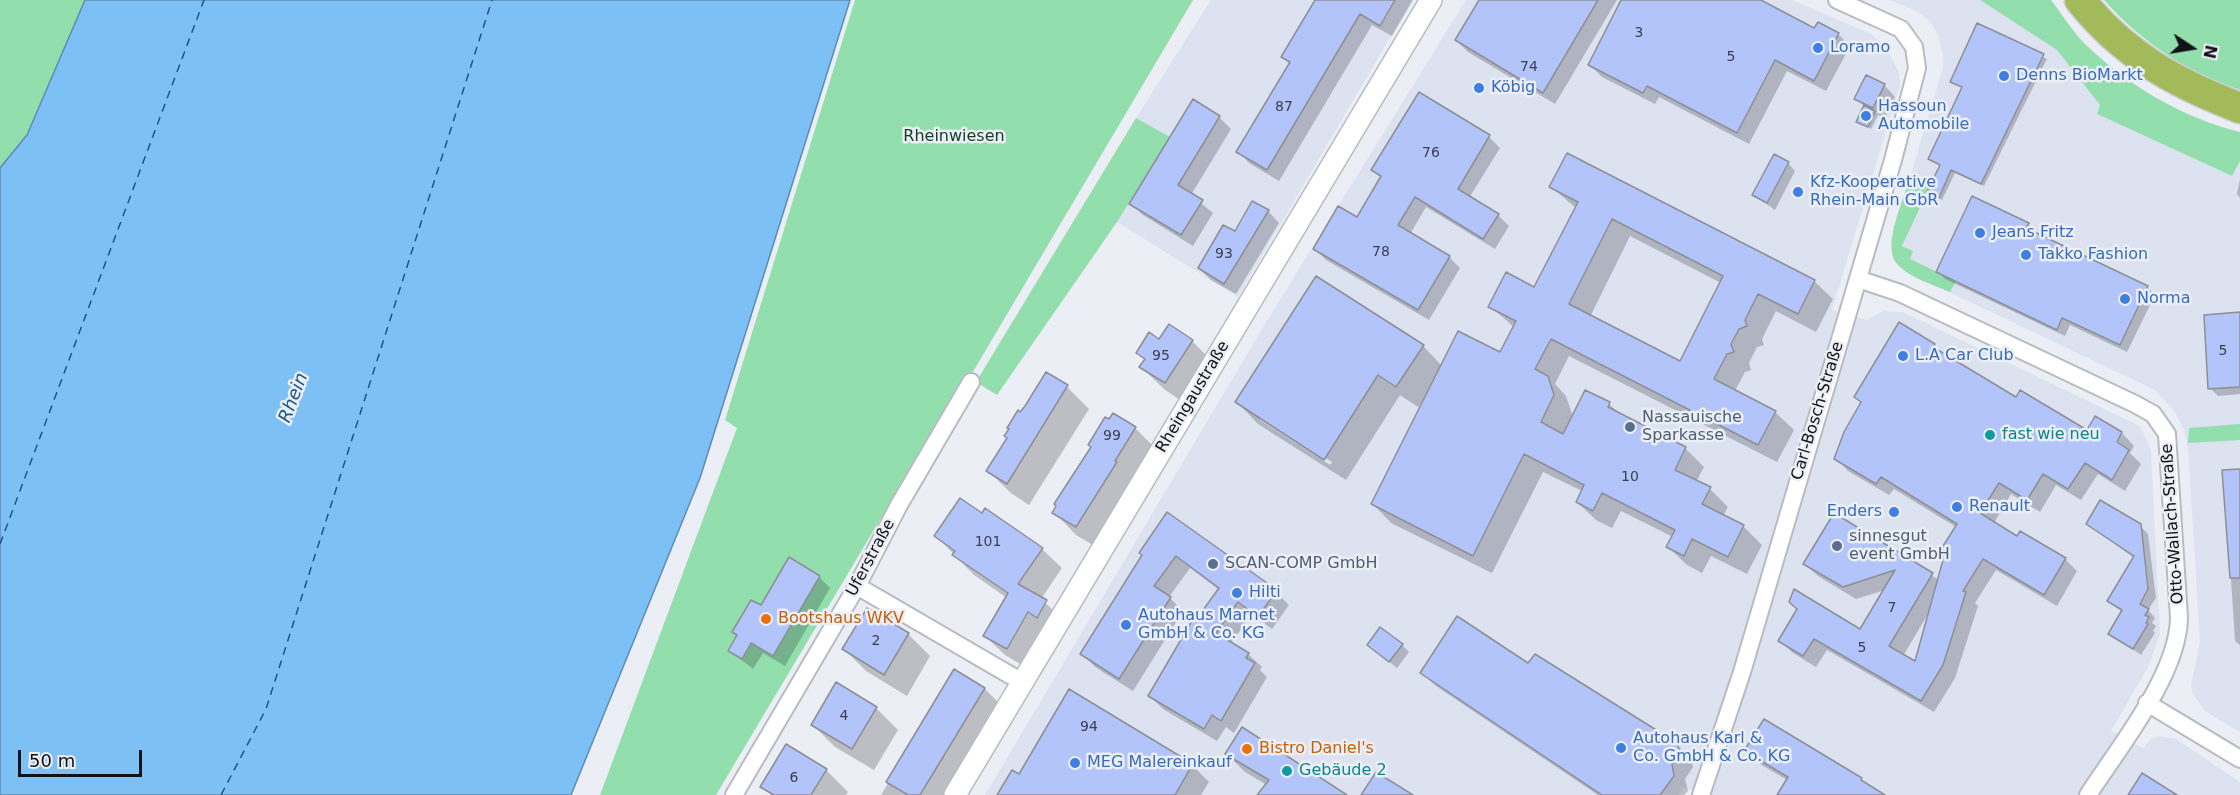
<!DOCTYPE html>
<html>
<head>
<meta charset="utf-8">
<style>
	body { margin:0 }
	#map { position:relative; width:2240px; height:795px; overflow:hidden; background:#ebeef5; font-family:"DejaVu Sans",sans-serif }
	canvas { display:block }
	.north { position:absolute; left:2162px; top:18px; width:60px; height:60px; -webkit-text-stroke:4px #ebeef5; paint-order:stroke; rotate:102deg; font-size:16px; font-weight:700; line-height:24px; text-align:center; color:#121316 }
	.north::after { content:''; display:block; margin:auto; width:21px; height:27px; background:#121316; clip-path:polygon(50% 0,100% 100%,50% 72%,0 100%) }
	.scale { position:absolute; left:18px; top:750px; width:124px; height:27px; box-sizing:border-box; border:3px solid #121316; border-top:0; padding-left:8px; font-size:18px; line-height:21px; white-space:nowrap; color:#121316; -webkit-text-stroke:4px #ebeef5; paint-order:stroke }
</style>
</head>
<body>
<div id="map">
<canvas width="2240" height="795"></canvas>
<div class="north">N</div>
<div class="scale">50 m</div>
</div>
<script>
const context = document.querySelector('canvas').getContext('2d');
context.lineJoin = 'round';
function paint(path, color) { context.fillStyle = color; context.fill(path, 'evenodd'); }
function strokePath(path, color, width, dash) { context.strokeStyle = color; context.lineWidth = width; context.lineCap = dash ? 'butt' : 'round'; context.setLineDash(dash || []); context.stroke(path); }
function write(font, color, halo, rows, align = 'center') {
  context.font = font + ' "DejaVu Sans",sans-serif'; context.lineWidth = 5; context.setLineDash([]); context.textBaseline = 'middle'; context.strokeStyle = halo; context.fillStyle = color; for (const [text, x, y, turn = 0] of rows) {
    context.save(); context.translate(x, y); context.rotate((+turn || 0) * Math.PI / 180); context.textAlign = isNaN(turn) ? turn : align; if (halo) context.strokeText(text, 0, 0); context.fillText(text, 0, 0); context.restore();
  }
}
paint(new Path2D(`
	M1211,0H1412L1238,297L1117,222L1169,137L1136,118Z
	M1466,0H1792L1871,34L1884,45L1899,72L1900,85L1832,310L1867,320L1883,311L1903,312L2140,426L2151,450L2160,635L2148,667L2111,731L2143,748L2151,739L2159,736L2176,739L2240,782V795H1704L1683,787L1679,795H985L1268,319Z
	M1890,0H1980L2057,50L2101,106L2097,114L2232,176L2240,161V732L2205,711L2193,694L2191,685L2200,642L2188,449L2184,430L2175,412L2155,390L1909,273L1893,258L1891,240L1943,68V56L1938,35L1931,23L1918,12Z`), '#dde2f1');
paint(new Path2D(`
	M0,0H85L27,135L0,169Z
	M855,0H1193L971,375L884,513L716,795H600L737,428L725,420Z
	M1980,0H2051C2062,14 2072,31 2085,44C2129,86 2181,117 2240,132V161L2232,176L2097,114L2100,105L2057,50Z
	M2104,0H2240V90C2187,72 2141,42 2104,0Z
	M1136,118L1170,137L1117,222L997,395L976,382Z
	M1911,175L1931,184L1902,246L1913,251L1910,259L1956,281L1950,292C1934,285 1910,278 1897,264C1881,246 1905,196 1911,175Z
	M2240,424V440L2188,443L2189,428Z`), '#93dead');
const water = new Path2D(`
	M85,0H850L700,478L571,795H0V168L27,135Z`);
paint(water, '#7dc0f6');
strokePath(water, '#5d8cb3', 1.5);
paint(new Path2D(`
	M1317,0H1413L1392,36L1372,25L1279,181L1249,163L1238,151L1290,64L1283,57Z
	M1480,0H1617L1555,104L1468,52L1456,40Z
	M1623,0H1758L1815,30L1838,34L1850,46L1826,91L1787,71L1749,144L1659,97L1655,104L1602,77L1590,65Z
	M1978,25L2047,59L1984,186L1955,173L1942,200L1929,192L1941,166L1930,159L1963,88L1952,81Z
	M1884,85L1895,97L1885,118L1878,115L1871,129L1858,121L1865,107L1856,98Z
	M1419,94L1489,137L1500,148L1469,198L1498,215L1509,226L1495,249L1426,207L1410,234L1449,257L1460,268L1429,320L1326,260L1315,249L1358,219L1382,179L1373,170Z
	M1194,101L1219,117L1231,129L1191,195L1213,213L1193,246L1143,215L1131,203Z
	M1788,163L1795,171L1775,210L1754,195Z
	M2240,179V198L2237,194Z
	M1551,187L1814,281L1833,299L1816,332L1776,311L1762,339L1764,345L1757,347L1749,363L1751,370L1745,372L1735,391L1775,412L1794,430L1777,462L1569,356L1555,384L1566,396L1573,417L1609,404L1622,416L1685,448L1704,467L1696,482L1710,489L1728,507L1723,516L1743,526L1762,545L1747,574L1711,556L1702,573L1687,565L1668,547L1673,537L1621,511L1612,528L1596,520L1577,502L1582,491L1543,472L1492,573L1391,523L1373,504L1425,401L1423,400L1418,407L1400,395L1346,480L1258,424L1237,402L1423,346L1442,366L1501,354L1515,328L1490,306L1535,289L1576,208ZM1630,236L1721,283L1680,363L1590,317ZM1260,416L1332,462L1330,465L1260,420Z
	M1268,211L1279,223L1236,294L1211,280L1199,268L1235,234Z
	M2028,224L2035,233L2147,287L2155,295L2127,352L2070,325L2065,336L1945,279L1938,271Z
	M2240,314V394L2218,396L2210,388Z
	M1160,341H1192L1214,363L1187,405L1164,389L1141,367L1146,361L1138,353Z
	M1934,345L1945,356L2016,399L2087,432L2096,418L2122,433L2134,446L2130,453L2141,464L2125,491L2098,474L2081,500L2056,485L2040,512L2011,494L1994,523L2018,538L2065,559L2077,571L2057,606L1996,570L1975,603L1978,606L1955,678L1934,712L1827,650L1816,667L1793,653L1780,641L1861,631L1885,590L1856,599L1818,576L1805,564L1835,515L1939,580L1944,562L1938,557L1956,527L1894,489L1889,495L1848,471L1836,458L1862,403L1856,397ZM1928,614L1915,664L1903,656Z
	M1067,387L1089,409L1029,505L1011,493L988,471L1020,414Z
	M1135,428L1157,450L1098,548L1076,535L1054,512L1093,447Z
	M2240,470V645L2235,641L2224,472Z
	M1168,514L1276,592L1289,605L1272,629L1252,614L1231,643L1248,654L1262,667L1260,670L1267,677L1234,733L1226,727L1217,741L1163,709L1150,696L1219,590L1190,568L1169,597L1183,611L1133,691L1095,667L1082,653Z
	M982,515L1042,549L1062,568L1041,599L1065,621L1027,668L1005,655L985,636L1007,598L974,575L936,536Z
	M2087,524L2140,526L2148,534L2156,598L2148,610L2155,618L2152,623L2156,626L2153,631L2155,633L2141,655L2110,633L2122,612L2109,601L2134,558Z
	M819,577L830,588L785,666L763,653L753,669L730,651L761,607Z
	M908,634L930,656L907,696L866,671L844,649Z
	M1369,645H1402L1409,652L1397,668Z
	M1528,665L1676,744L1691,759L1693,767L1685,779L1688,791L1684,795H1598L1436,686L1422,673Z
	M955,671L985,689L1007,711L956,795H881Z
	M1070,692L1192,765L1209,782L1201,795H999L1019,776Z
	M876,708L898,730L874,770L835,747L813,725Z
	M1746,750L1861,779L1882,795H1778L1787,780L1760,764Z
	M1227,754L1344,795H1267V785L1245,772Z
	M826,770L848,792L846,795H771L762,786Z`), '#0003');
strokePath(new Path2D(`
	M0,544L204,0
	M221,795L266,709L492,0`), '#195884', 1.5, [8, 6]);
const building = new Path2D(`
	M1315,0H1395L1380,26L1360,14L1267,170L1236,152L1290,62L1281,57Z
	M1479,0H1598L1543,93L1455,40Z
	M1621,0H1761L1814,28L1818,22L1839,33L1814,81L1775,60L1737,133L1647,86L1643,93L1588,65Z
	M1977,23L2044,54L1981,184L1951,170L1939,198L1927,192L1940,165L1928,159L1962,87L1950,82Z
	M1866,75L1885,84L1873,108L1854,99Z
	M1419,92L1490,135L1458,189L1499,214L1483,239L1415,197L1398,225L1450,256L1418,310L1313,249L1338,206L1357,217L1381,176L1371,170Z
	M1193,99L1220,116L1178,185L1203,200L1181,235L1129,204Z
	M1864,105L1875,111L1868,127L1856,122Z
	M1567,153L1815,280L1798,314L1758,294L1745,320L1747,326L1739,329L1731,344L1734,352L1727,354L1714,379L1776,411L1758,445L1551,339L1535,369L1548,376L1554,395L1541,422L1563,434L1585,390L1610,402L1608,407L1686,447L1675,470L1711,487L1702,504L1744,525L1728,557L1692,539L1684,556L1666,547L1675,530L1602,493L1593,511L1576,502L1584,485L1524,454L1473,556L1371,504L1458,331L1500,352L1516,321L1488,307L1506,272L1534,287L1578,202L1549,187ZM1612,219L1723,276L1680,361L1569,304Z
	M1774,154L1789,162L1767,203L1752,195Z
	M1972,196L2029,223L2026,228L2148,286L2120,345L2062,318L2057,330L1936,272Z
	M1252,201L1269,210L1224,284L1198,268L1223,225L1235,231Z
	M1316,276L1424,345L1396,387L1378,375L1324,460L1235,402Z
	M2240,312V387L2208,389L2204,315Z
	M1899,322L1935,344L1933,347L2016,397L2020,390L2087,430L2095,416L2122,432L2117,442L2129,450L2112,480L2085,463L2068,489L2043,474L2027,500L1999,483L1980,513L2017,536L2020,531L2066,558L2044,595L1983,559L1963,591L1966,592L1943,665L1921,701L1814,639L1803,656L1778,641L1797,609L1789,602L1794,589L1860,629L1895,570L1843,587L1803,564L1834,513L1933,573L1889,646L1915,661L1943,560L1936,557L1957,524L1881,477L1876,484L1834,459L1844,432L1861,402L1854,397Z
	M1169,324L1193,340L1165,383L1139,367L1145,359L1136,353L1149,332L1159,339Z
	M1046,372L1068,385L1007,484L986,471L1007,438L1004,436L1009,429L1007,428L1018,410L1020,412L1025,406Z
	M1113,413L1136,427L1115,461L1117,462L1076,527L1052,513L1056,506L1054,504L1091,447L1088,445L1105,417L1109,419Z
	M2240,469V578H2230L2222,470Z
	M960,498L982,513L985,508L1043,548L1018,584L1047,600L1037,618L1028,612L1007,649L983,636L1008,593L952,555L955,551L934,536Z
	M2100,500L2141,524L2148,589L2140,604L2149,609L2145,615L2149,617L2146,623L2148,624L2133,649L2108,634L2122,610L2107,601L2134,556L2086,524Z
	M1167,512L1277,590L1258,617L1238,602L1216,633L1249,653L1246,658L1255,663L1221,721L1212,715L1204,729L1148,696L1193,619L1195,621L1219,588L1176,556L1154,586L1171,597L1119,679L1080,654L1142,555L1139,553Z
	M789,557L820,576L773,656L751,643L742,659L728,651L737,635L732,632L751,600L761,605Z
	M867,608L909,633L884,675L842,649Z
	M1457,616L1528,663L1535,654L1677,743L1680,752L1672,764L1674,776L1660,795H1602L1420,673Z
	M1380,627L1403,644L1389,662L1367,645Z
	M954,669L985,688L920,795H908L886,782Z
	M836,682L877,707L852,749L811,725Z
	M1069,689L1193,764L1175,795H997L1012,770L1019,774Z
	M1764,719L1862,778L1861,780L1885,795H1777L1788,777L1744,751Z
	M1242,727L1270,745L1347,795H1257L1269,780L1225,754Z
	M786,744L827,769L811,795H774L760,787Z
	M1376,772L1413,795H1361Z
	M2142,773L2177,795H2128Z`);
paint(building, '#b2c4f9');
strokePath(building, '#8c8f95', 1.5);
const minor = new Path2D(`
	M1858,279L1900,293L2135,404L2153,414L2167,434L2179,618C2178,675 2119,747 2088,795
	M857,586L1022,682
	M2147,703L2240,759
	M734,795L857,586L899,505L971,382
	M1701,795L1742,672L1893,160L1917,68L1914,47L1901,29L1837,0`);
const tertiary = new Path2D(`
	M955,795L1431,0`);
const motorway = new Path2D(`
	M2080,0C2124,55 2175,83 2240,108`);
strokePath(minor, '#b9bbc2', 20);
strokePath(tertiary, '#b9bbc2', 24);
strokePath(motorway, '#cbcbcc', 33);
strokePath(minor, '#fff', 16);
strokePath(tertiary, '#fff', 21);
strokePath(motorway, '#a3ba5b', 30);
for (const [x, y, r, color] of [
	[1818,48,6,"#3f7fe0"],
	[2004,76,6,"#3f7fe0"],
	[1479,88,6,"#3f7fe0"],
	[1866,116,6,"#3f7fe0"],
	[1798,192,6,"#3f7fe0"],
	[1980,233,6,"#3f7fe0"],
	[2026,255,6,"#3f7fe0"],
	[2125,299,6,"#3f7fe0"],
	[1903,356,6,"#3f7fe0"],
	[1630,427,6,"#5c6f8a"],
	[1990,435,6,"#0f9aa8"],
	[1957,507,6,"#3f7fe0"],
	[1894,512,6,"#3f7fe0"],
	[1837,546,6,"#5c6f8a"],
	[1213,564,6,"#5c6f8a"],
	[1237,593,6,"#3f7fe0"],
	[766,619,6,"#e8710a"],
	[1126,625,6,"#3f7fe0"],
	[1621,748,6,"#3f7fe0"],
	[1247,749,6,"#e8710a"],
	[1075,763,6,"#3f7fe0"],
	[1287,771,6,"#0f9aa8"]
]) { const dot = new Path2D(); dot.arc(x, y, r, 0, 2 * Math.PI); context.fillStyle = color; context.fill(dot); strokePath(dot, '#ebeef5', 2); }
write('14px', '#3a3f4f', null, [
	["3",1639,33],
	["5",1731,57],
	["74",1529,67],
	["87",1284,107],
	["76",1431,153],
	["78",1381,252],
	["93",1224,254],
	["5",2223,351],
	["95",1161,356],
	["99",1112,436],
	["10",1630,477],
	["101",988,542],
	["7",1892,608],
	["2",876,641],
	["5",1862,648],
	["4",844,716],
	["94",1089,727],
	["6",794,778]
]);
write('16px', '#366cbe', '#ebeef5', [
	["Loramo",1830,48],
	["Denns BioMarkt",2016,76],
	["Köbig",1491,88],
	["Hassoun",1878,107],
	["Automobile",1878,125],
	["Kfz-Kooperative",1810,183],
	["Rhein-Main GbR",1810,201],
	["Jeans Fritz",1992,233],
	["Takko Fashion",2038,255],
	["Norma",2137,299],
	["L.A Car Club",1915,356],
	["Renault",1969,507],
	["Enders",1882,512,"right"],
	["Hilti",1249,593],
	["Autohaus Marnet",1138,616],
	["GmbH & Co. KG",1138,634],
	["Autohaus Karl &",1633,739],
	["Co. GmbH & Co. KG",1633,757],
	["MEG Malereinkauf",1087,763]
], 'left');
write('16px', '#133d25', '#ebeef5', [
	["Rheinwiesen",954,137]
]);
write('16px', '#121316', '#ebeef5', [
	["Rheingaustraße",1193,397,-59],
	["Carl-Bosch-Straße",1818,411,-73],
	["Otto-Wallach-Straße",2173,524,-94],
	["Uferstraße",871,558,-62]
]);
write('16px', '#4e5e75', '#ebeef5', [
	["Nassauische",1642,418],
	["Sparkasse",1642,436],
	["sinnesgut",1849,537],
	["event GmbH",1849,555],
	["SCAN-COMP GmbH",1225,564]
], 'left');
write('16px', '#0d838f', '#ebeef5', [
	["fast wie neu",2002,435],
	["Gebäude 2",1299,771]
], 'left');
write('16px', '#c56008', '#ebeef5', [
	["Bootshaus WKV",778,619],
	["Bistro Daniel's",1259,749]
], 'left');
write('italic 18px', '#195884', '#ebeef5', [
	["Rhein",294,398,-69]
]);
</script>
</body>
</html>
